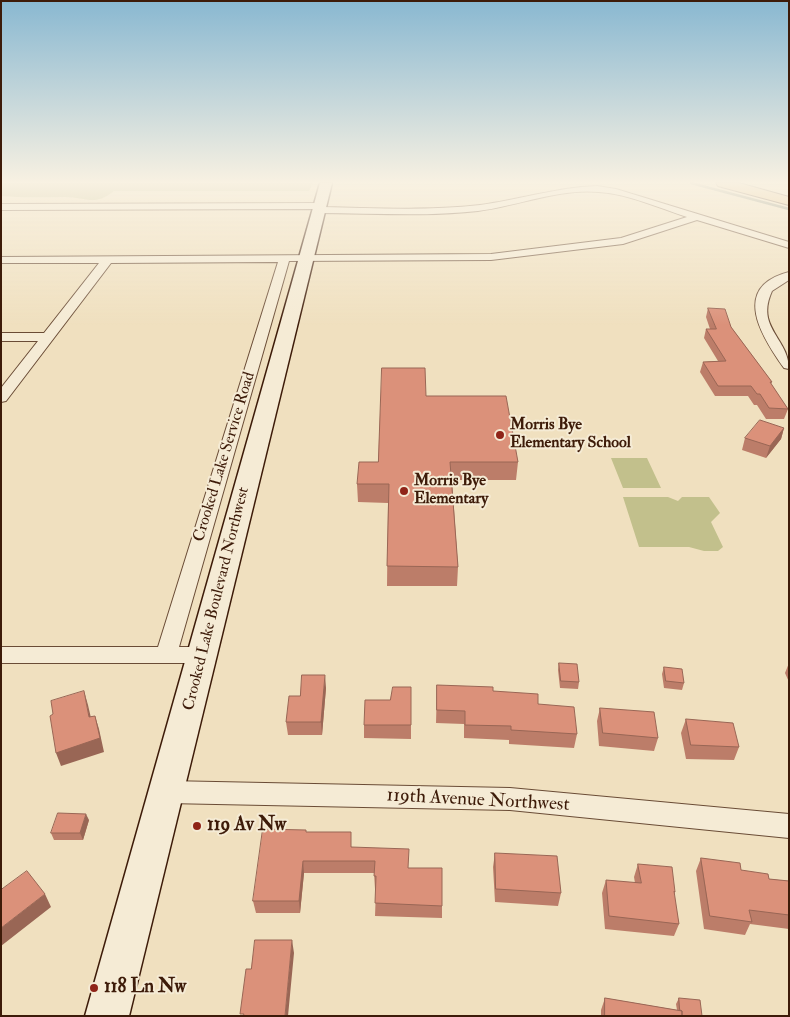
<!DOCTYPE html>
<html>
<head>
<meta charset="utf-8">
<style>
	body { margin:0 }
	#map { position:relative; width:790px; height:1017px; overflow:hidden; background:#f0e0bf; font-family:"IM FELL Double Pica",serif }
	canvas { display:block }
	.frame { position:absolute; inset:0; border:2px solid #3d1b09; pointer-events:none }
</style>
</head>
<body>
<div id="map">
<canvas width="790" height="1017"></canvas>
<div class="frame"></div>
</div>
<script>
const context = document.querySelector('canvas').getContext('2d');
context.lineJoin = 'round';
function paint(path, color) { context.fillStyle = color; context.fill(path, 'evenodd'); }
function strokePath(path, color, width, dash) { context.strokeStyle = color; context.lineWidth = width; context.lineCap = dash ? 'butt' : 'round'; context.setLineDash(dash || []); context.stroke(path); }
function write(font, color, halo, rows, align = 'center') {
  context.font = font + ' "IM FELL Double Pica",serif'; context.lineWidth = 4; context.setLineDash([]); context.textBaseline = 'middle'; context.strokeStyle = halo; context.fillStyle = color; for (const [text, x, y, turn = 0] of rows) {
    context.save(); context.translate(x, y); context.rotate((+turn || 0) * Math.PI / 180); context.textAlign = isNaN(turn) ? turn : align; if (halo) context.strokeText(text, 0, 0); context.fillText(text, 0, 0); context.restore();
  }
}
paint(new Path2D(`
	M1,183H313L309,191H114C94,207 86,197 65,197C44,197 23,198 1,196Z
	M611,458H647L661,488H623Z
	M623,497H668L678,501L682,497H709L720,513L711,522L723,547L718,551H704L689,547H639Z`), '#c2c08c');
strokePath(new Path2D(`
	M691,183L789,209`), '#757c6c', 2.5);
const street = new Path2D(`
	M597,186L616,189L789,242V248L697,220L623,244L491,260L289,261L179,647H203L211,649L214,655L211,661L203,663H1V647H158L278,262L111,263L6,401L1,402V388L38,341H1V333H44L99,263H1V257L491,254L621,238L687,217C659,208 629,194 599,192C559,188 518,206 478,211C425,217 371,213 318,213L315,212L314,209L1,210V204L319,203L322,204L323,207C375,208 428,211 480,205C519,200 557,187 597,186Z
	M789,272V280L772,291C755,328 789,338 789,369L784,368C762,337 730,287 789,272Z
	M167,781L510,788L789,814V838L510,810L167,803L158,800L154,792L158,784Z`);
const secondary = new Path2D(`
	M320,183H332L129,1016H85Z`);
const highway = new Path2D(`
	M716,183H739L789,197V205L718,186Z`);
strokePath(street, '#6a4c36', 2);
strokePath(secondary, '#3d1b09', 3);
strokePath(highway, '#3d1b09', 2);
paint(street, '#f5ebd5');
paint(secondary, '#f5ebd5');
paint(highway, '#e8c080');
paint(new Path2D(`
	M708,308L731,327L772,382L771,384L788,409L784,419H766L757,405H754L748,396H715L700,372L703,362L718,361L704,338L706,329H710L706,317Z
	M426,396L518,462L516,480H452L458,567L457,586H387L388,503L358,502L357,484L378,462Z
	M784,428L781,439L766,458L742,450L745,438Z
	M559,663L579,682L578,689L560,688L558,670Z
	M789,663V682L785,673Z
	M664,667L684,683L682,690L664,688L662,674Z
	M437,685L493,691L538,704L577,734L574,748L509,744V740L464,738V724L436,723Z
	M326,688L322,735H288L286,722L300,696Z
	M600,708L658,738L654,751L599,746L597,721Z
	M686,719L739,747L734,760L686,759L681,733Z
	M364,725H411V739L364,738Z
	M89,820L83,840H54L51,833Z
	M306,832L352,847L408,868L442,906V918L375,916L376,889H375L374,873H304L300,913H256L253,901Z
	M495,853L561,893L558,906L495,902L493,867Z
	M701,858L769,879L789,881V929L750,924L745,935L704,929L696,871Z
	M638,864L675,892L674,895L679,924L674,936L605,929L602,893L606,880L635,883L634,877Z
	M605,998L677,1010L676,1004L679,998L702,1016H601V1010Z`), '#bc7d69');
paint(new Path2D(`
	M784,428L781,439L766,458L770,446Z
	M325,675L326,688L322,735L321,722Z
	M84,691L88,705L94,731L89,717Z
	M95,716L99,729L104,752L61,766L56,753Z
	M86,814L89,820L83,840L80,833Z
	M303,861L304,873L300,913L299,901Z
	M45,894L51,907L1,946V928Z
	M292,940L294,953L288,1016H285Z`), '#965');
const building = new Path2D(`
	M708,308L725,309L731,327L772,382H770L788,409L769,408L760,394H757L751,386H718L703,362L726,361L706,329H716Z
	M382,368H425L426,396H506L518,462H450L458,567L387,566L389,484H357L359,462H378Z
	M760,420L784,428L770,446L745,438Z
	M559,663L577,664L579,682L561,681Z
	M664,667L682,669L684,683L666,681Z
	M302,675H325L321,722H286L289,696H300Z
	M437,685L493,687V691L538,694V704L574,707L577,734L511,730V726L465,725V711L437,710Z
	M393,687H411V725H364L365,700H390Z
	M84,691L89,717L95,716L100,738L56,753L50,716L53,714L51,701Z
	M600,708L654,712L658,738L603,733Z
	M686,719L733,723L739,747L691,745Z
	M58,813L86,814L80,833H51Z
	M263,829L306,830V832H351V847L409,849L408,868H442V906L375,903L376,876H374L375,861H303L299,901H253Z
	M495,853L557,856L561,893L496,889Z
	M701,858L740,863L741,870L768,874L769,879L789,881V915L749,910L752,922L710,916Z
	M638,864L672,867L675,892L674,891L679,924L609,916L606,880L641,883Z
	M27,871L45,894L1,928V890Z
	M255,940H292L285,1016H243L244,1014H240L246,969H251Z
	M605,998L682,1011V1016H605Z
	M679,998L700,1000L702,1016H682V1011L680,1010Z`);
paint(building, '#db917a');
strokePath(building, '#965', 1);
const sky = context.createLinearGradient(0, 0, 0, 325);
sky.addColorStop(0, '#89b8d1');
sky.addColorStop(0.56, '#f8f1e2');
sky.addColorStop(1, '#f8f1e200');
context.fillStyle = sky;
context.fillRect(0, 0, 790, 325);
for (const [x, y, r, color] of [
	[500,435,5,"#8f2418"],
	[404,491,5,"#8f2418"],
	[197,826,5,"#8f2418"],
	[94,988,5,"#8f2418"]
]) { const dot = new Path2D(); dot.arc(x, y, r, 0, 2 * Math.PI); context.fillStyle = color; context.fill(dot); strokePath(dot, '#f5ebd5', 2); }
write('bold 16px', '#3d1b09', '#f5ebd5', [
	["Morris Bye",510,426],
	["Elementary School",510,444],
	["Morris Bye",414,482],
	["Elementary",414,500]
], 'left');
write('16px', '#3d1b09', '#f5ebd5', [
	["Crooked Lake Service Road",225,457,-73],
	["Crooked Lake Boulevard Northwest",217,599,-76]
]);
write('19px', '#3d1b09', '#f5ebd5', [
	["119th Avenue Northwest",478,801,3]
]);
write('bold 19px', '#3d1b09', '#f5ebd5', [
	["119 Av Nw",207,826],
	["118 Ln Nw",104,988]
], 'left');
</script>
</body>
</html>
